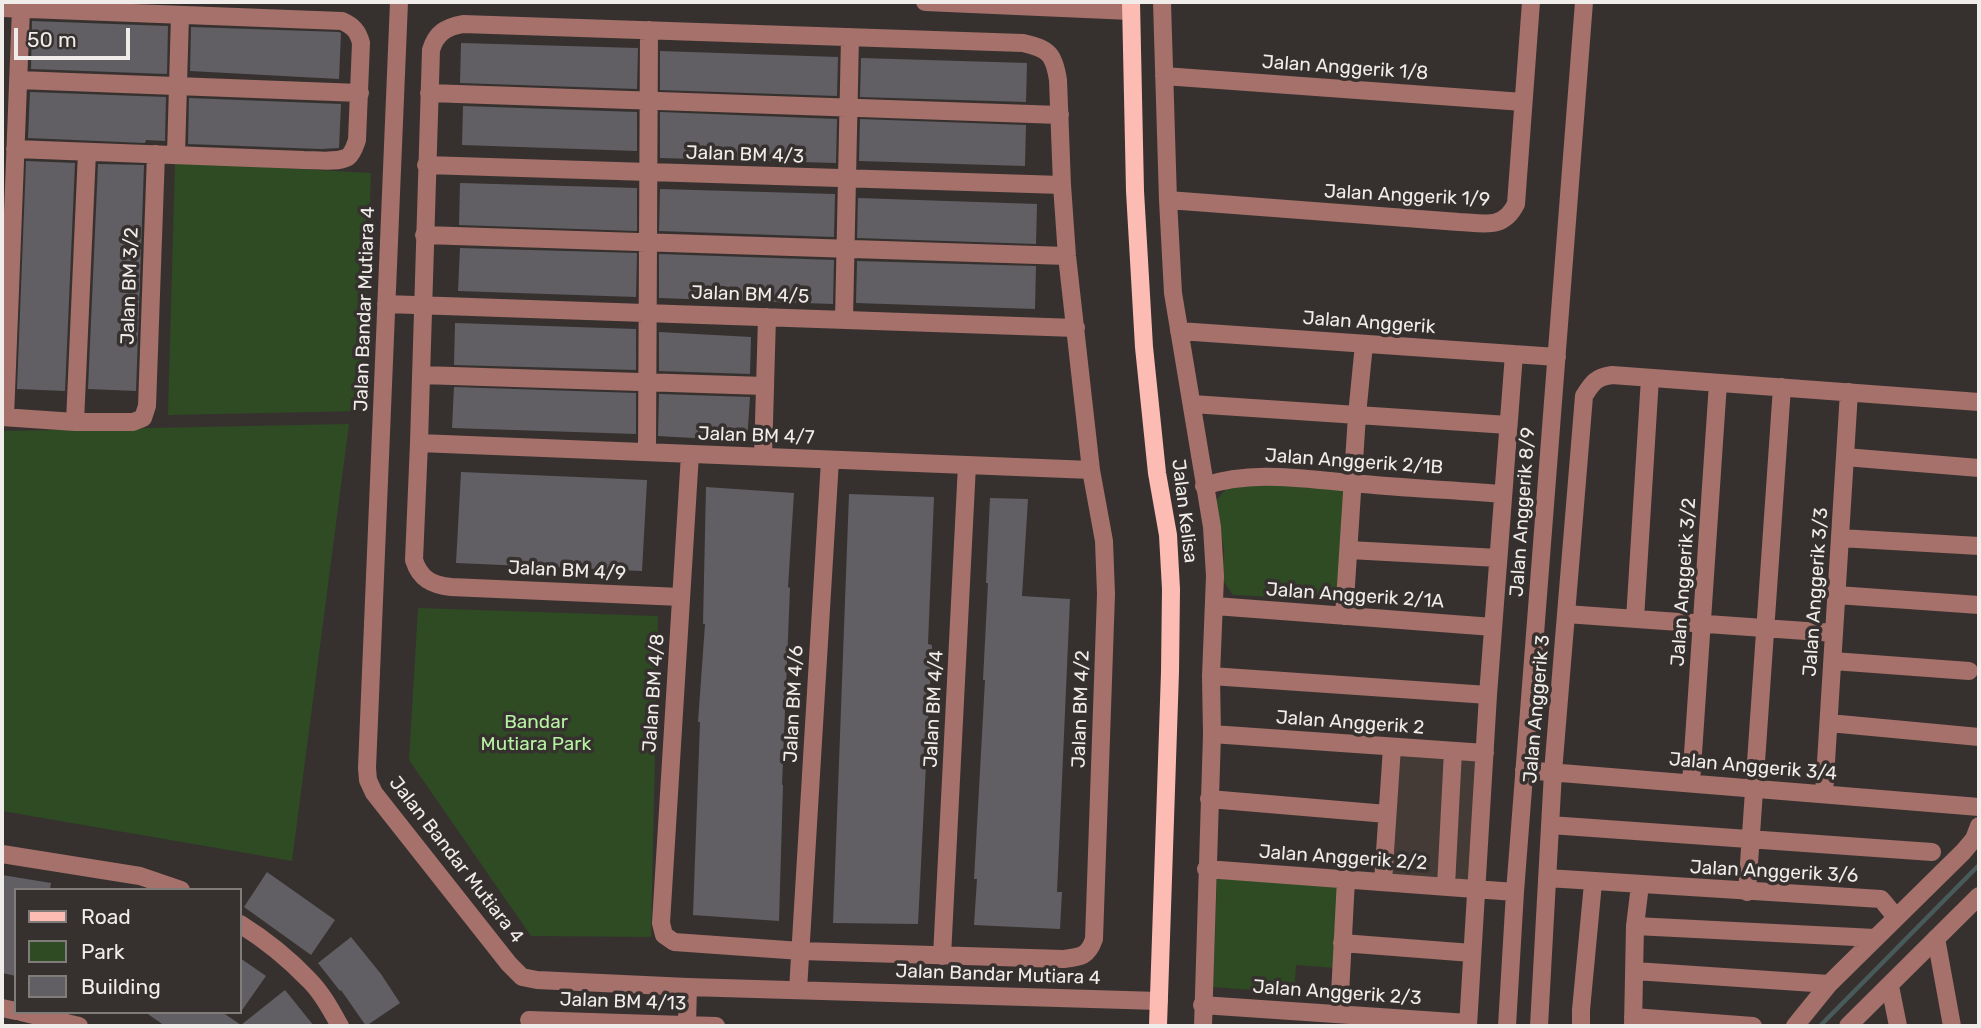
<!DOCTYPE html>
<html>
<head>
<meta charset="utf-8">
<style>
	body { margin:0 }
	#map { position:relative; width:1981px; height:1028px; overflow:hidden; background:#36312f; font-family:Rubik,sans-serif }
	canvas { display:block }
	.frame { position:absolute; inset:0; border:4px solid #efecea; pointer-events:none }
	.legend { position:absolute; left:14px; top:888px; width:228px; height:126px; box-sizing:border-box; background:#36312f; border:2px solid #807c7a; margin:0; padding:9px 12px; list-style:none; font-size:21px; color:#efecea }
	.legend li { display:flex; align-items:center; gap:14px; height:35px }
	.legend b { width:35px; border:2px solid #807c7a }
	.scale { position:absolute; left:14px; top:28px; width:116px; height:32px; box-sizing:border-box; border:4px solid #efecea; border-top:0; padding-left:9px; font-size:21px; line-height:24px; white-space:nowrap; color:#efecea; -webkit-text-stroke:5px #36312f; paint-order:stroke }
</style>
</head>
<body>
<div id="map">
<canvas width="1981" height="1028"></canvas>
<div class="frame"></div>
<ul class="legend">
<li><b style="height:9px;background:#fdbcb3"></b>Road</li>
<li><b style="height:19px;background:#2e4b23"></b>Park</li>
<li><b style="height:19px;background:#615f64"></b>Building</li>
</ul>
<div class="scale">50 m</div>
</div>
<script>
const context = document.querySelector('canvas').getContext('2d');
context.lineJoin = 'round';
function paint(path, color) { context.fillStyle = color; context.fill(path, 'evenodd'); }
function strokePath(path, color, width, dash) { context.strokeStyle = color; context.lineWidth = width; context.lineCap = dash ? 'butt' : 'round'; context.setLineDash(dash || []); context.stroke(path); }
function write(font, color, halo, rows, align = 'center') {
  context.font = font + ' Rubik,sans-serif'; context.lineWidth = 7; context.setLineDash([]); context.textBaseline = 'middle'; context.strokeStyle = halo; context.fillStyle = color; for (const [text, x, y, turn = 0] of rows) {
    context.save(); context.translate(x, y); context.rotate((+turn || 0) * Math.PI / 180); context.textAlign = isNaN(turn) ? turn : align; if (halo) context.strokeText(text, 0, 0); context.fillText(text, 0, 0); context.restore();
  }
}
paint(new Path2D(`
	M1386,752L1492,758L1485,881L1380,875Z`), '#443a36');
paint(new Path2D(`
	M175,162L371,173L362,411L168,415Z
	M349,424L292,861L2,811V431Z
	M1271,482L1346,489L1340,600L1233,595L1222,579L1224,550L1215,502L1227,488Z
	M418,608L658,616L651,937L531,936L409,760Z
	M1217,877L1340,885L1336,968L1296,965L1294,993L1213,987Z`), '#2e4b23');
strokePath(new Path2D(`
	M1820,1026L1979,865`), '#485a5a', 4.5);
paint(new Path2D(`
	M32,21L168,26L167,74L31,69Z
	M191,27L339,32L341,33L339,79L190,71Z
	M461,43L638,48L637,89L460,83Z
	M660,51L838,57L837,96L660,90Z
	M861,58L1027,63L1026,102L860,97Z
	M30,92L166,97L165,141L146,140L145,143L28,138Z
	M189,98L341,104L339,148L321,149L188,144Z
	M463,106L637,112V151L462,145Z
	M660,112L837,119L836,163L660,158Z
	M860,119L1026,125L1025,166L859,161Z
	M26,161L75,163L65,391L17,389Z
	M98,164L144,165L136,391L88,389Z
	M460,183L637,188V231L459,225Z
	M660,189L835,194L834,237L659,231Z
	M858,198L1037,204L1036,244L857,238Z
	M460,248L637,253L636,297L458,291Z
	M659,254L834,260L833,304L659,298Z
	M857,261L1036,266L1035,309L856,303Z
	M455,323L636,329V370L454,365Z
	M659,332L751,337L750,374L659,371Z
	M454,387L636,393V434L452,428Z
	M659,394L750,397L747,441L658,436Z
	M461,472L647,480L642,571L456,563Z
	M706,487L794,493L788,587L790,588L782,785H783L779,921L693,915L700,722H698L705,624H703Z
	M849,494L934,497L928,644L932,645L918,924L833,923Z
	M990,498L1028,499L1022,596L1070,599L1057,892H1062L1060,929L974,925L977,879H974L985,680H983L988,583H986Z
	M267,872L335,920L311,955L244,907Z
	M2,875L51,883L50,890H16V976L2,973Z
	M351,937L381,974L400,1003L366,1026L341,990L340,991L318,963Z
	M240,958L266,976L240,1013Z
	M285,990L314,1026H165L145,1012H222L241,1025Z`), '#615f64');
strokePath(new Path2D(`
	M399,2L367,768L368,780L374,793L509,964L522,977L537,980L688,987L1159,1001
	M925,2L1131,11
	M1162,2L1168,200L1173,293L1212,527L1215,576L1211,676L1212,734L1203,1026
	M2,8L342,21C353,26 358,31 361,43L357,140C355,146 353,153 348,157C337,163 317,160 304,160L15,149
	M1164,76L1523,102
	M18,80L360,93
	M429,93L1060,115
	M176,155L180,15
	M426,165L1062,185
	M1168,200L1459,222C1484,223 1503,230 1516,204L1531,2
	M424,235L1067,256
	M386,304L1076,328
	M844,320L850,37
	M1179,331L1557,357
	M421,375L765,386
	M1192,404L1508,425
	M2,417L75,422H133L143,418L147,406L156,154
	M5,417L21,8
	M75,422L87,152
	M419,443L1091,470
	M647,452L649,30
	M763,457L767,317
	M1845,457L1979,468
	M1204,486C1253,470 1302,479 1353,483C1402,488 1452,490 1502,494
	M1840,538L1979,546
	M1349,550L1498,558
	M1837,595L1979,605
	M681,597L451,587C432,585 420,579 414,560L419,443L431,50C436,33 446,27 463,24L1023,43C1049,49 1054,54 1058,80L1062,185L1067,256L1091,470L1104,541L1106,594L1094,939C1088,957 1080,957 1063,959L801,951L674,942L664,935L661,923L690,454
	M1215,606L1493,627
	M1566,614L1834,633
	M1344,616L1357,415L1364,344
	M1635,619L1650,378
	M1833,661L1969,671
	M1211,676L1488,695
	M1829,723L1979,737
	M1212,734L1485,753
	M1524,770L1979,807
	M1691,783L1718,383
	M1824,794L1849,392
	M1209,799L1387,814
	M1550,825L1932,852
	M2,854L140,876L181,890
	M1206,869L1515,892
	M1547,878L1881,899L1896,917
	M1383,882L1392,747
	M1446,886L1453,751
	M1747,892L1782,387
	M240,924C264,939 289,959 309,980C322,993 331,1010 340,1026
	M1635,926L1875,938
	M1936,938L1952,1026
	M1342,943L1472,953
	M942,956L967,465
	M1635,971L1829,984
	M1890,986L1898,1026
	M798,990L830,460
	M1202,1005L1468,1023
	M2,1008L16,1011
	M21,1012L79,1026
	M1339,1014L1346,879
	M1633,1017L1753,1026
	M529,1020L716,1026
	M687,1025L688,987
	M1468,1026L1488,695L1514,354
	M1507,1026L1515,892L1584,2
	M1539,1026L1553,772L1584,396C1592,383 1596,377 1612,375L1979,402
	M1581,1026V1010L1593,883
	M1633,1026L1635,926L1640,885
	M1795,1026L1829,984L1963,852L1974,839L1979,826
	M1848,1026L1979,896`), '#a5716a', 18);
strokePath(new Path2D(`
	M1131,2L1135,191L1144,347L1157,473L1168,535L1171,589L1170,672L1158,1026`), '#fdbcb3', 18);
write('19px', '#efecea', '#36312f', [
	["Jalan Anggerik 1/8",1345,68,4],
	["Jalan BM 4/3",745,155,2],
	["Jalan Anggerik 1/9",1407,196,3],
	["Jalan BM 3/2",130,286,-88],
	["Jalan BM 4/5",750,295,2],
	["Jalan Bandar Mutiara 4",365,309,-88],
	["Jalan Anggerik",1369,323,4],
	["Jalan BM 4/7",756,436,2],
	["Jalan Anggerik 2/1B",1354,462,4],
	["Jalan Kelisa",1184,511,83],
	["Jalan Anggerik 8/9",1523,512,-86],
	["Jalan BM 4/9",567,571,3],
	["Jalan Anggerik 3/2",1684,582,-86],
	["Jalan Anggerik 3/3",1816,592,-86],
	["Jalan Anggerik 2/1A",1355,596,4],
	["Jalan BM 4/8",654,693,-86],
	["Jalan BM 4/6",794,704,-87],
	["Jalan BM 4/4",934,709,-87],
	["Jalan BM 4/2",1081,709,-88],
	["Jalan Anggerik 3",1537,709,-85],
	["Jalan Anggerik 2",1350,723,4],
	["Jalan Anggerik 3/4",1753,767,5],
	["Jalan Anggerik 2/2",1343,858,4],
	["Jalan Bandar Mutiara 4",456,860,52],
	["Jalan Anggerik 3/6",1774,872,3],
	["Jalan Bandar Mutiara 4",998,975,2],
	["Jalan Anggerik 2/3",1337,993,4],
	["Jalan BM 4/13",623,1002,2]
]);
write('19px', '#b6f2a2', '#36312f', [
	["Bandar",536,723],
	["Mutiara Park",536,745]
]);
</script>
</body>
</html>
